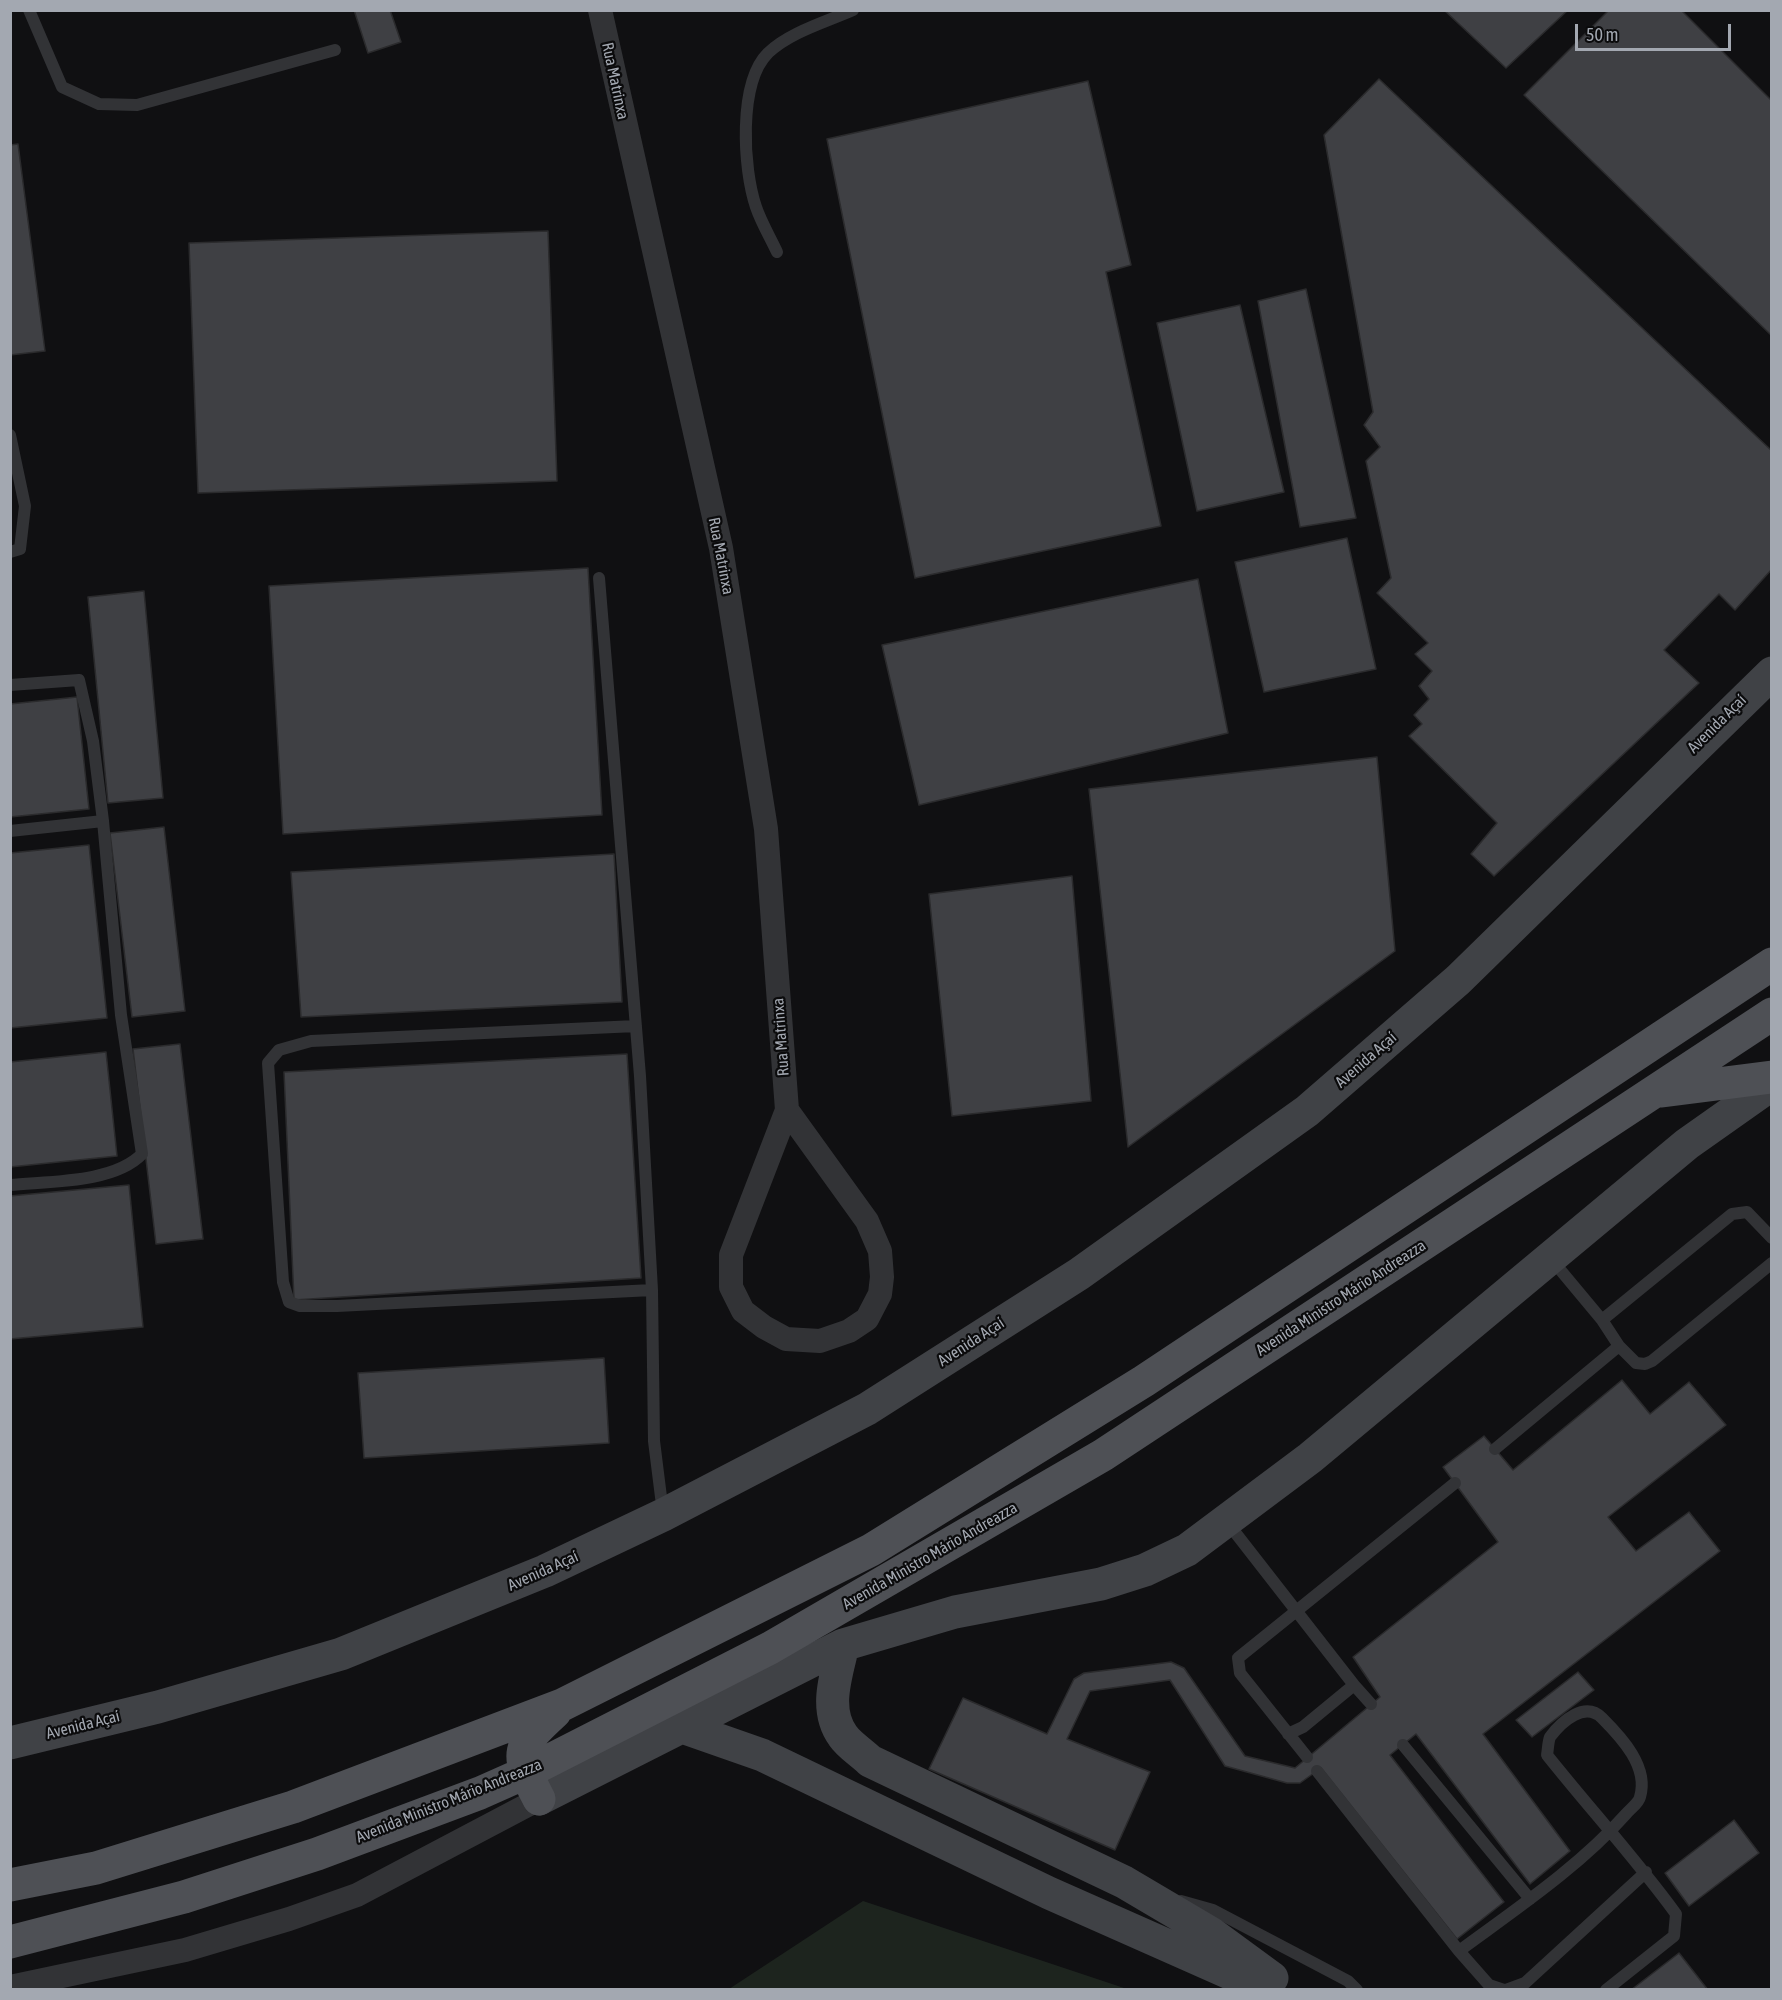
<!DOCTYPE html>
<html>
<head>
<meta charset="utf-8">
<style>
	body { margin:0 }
	#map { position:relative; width:1782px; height:2000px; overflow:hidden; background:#101012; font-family:"Asap Condensed",sans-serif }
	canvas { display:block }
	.frame { position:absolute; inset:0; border:12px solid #a3a8b1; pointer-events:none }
	.scale { position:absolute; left:1575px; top:24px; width:156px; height:27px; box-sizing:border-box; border:3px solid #a3a8b1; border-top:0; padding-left:8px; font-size:18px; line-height:21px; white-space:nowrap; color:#a3a8b1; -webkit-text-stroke:4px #0b0b0c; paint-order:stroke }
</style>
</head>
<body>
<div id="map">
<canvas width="1782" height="2000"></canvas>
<div class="frame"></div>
<div class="scale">50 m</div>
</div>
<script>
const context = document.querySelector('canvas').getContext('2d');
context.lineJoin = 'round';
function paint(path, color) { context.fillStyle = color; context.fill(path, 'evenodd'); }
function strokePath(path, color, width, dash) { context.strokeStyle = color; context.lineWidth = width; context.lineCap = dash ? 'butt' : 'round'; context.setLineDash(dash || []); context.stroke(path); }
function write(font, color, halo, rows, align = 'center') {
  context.font = font + ' "Asap Condensed",sans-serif'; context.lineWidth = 4.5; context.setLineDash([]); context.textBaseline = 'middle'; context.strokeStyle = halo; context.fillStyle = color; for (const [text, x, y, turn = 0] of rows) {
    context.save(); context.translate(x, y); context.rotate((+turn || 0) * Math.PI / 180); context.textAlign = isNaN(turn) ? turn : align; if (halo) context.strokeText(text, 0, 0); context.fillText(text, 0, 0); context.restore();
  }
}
paint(new Path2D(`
	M863,1901L1127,1989H729Z`), '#1d241e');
const building = new Path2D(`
	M354,10H390L401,42L368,53Z
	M1444,10H1568L1506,68Z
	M1609,10H1681L1772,101V336L1524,95Z
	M1379,79L1772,451V569L1735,610L1719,594L1664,650L1699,683L1494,876L1471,854L1497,823L1409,736L1422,724L1414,715L1429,699L1419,686L1432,671L1415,654L1428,643L1377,593L1391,578L1366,461L1380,447L1364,425L1373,412L1324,135Z
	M1088,81L1131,265L1106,272L1161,526L915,578L827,139Z
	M18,144L45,351L10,355V145Z
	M548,231L557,481L198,493L189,243Z
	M1306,289L1356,518L1300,527L1258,301Z
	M1240,305L1284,492L1197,511L1157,323Z
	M1347,538L1376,669L1264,692L1235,562Z
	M588,568L602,815L283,834L269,586Z
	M1198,579L1228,733L919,805L882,645Z
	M144,591L163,798L108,803L88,597Z
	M77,697L89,809L10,817V704Z
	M1377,757L1395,951L1128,1147L1089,789Z
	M164,827L185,1011L132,1017L110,833Z
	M89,845L107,1018L10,1028V853Z
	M614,854L622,1002L301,1017L291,872Z
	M1072,876L1091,1101L952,1116L929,894Z
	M180,1044L203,1239L156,1244L133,1049Z
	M106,1052L117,1156L10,1167V1062Z
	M627,1054L641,1278L294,1300L284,1072Z
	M129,1185L143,1327L10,1339V1196Z
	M604,1358L609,1443L364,1458L358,1373Z
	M1622,1380L1650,1414L1689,1382L1726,1425L1608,1517L1636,1551L1689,1512L1720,1551L1483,1734L1570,1851L1530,1884L1416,1734L1390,1755L1504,1902L1457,1939L1321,1768L1300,1783H1287L1225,1766L1170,1680L1090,1691L1067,1739L1150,1772L1115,1850L929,1769L963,1698L1047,1734L1074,1679L1084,1673L1171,1662L1184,1668L1245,1756L1295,1768L1380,1697L1353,1657L1498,1542L1443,1467L1484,1436L1513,1470Z
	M1578,1672L1594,1690L1532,1737L1516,1720Z
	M1734,1820L1759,1853L1689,1906L1665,1873Z
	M1679,1953L1708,1990H1631Z`);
paint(building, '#3f4044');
strokePath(building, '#2b2b2d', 1.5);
strokePath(new Path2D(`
	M29,10L62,87L99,104L137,105L335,50
	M777,252C770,237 761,222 756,207C743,169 738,83 768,53C790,32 826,22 853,10
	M10,435L25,506L20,549L10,552
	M599,578L640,1076L652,1290L654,1441L663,1513
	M10,685L79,680L93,741L103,821L10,831
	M636,1026L311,1041L279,1050L268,1063L283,1282L289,1302L300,1306H337L652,1290
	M10,1185C50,1181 114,1183 142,1154L121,1015L103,821
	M1552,1260L1602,1320L1732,1214L1747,1212L1772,1238
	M1602,1320L1619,1346
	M1495,1449L1619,1346L1636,1363L1645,1364L1652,1361L1772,1263
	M1227,1522L1354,1685L1303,1727L1288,1734
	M1354,1685L1371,1704
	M1403,1745L1530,1899
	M1307,1757L1240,1673L1238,1658L1455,1483
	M1317,1771L1459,1951L1489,1985L1504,1990
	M1181,1901L1213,1910L1348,1981L1357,1990
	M1459,1951C1516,1909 1579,1867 1626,1814C1630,1809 1639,1803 1640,1797C1649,1767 1622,1738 1602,1718C1585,1701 1562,1721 1550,1737C1548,1742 1548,1750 1547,1755C1590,1809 1636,1859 1676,1914L1674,1936L1606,1990
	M1506,1990L1525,1983L1646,1872`), '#323336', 12);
strokePath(new Path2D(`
	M600,10L721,548L766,829L787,1110L731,1255V1287L743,1311L764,1327L786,1339L820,1341L849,1331L867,1319L880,1294L882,1277L880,1251L867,1221L787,1110
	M10,1987L185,1950L289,1919L357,1895L539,1799`), '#323336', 24);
strokePath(new Path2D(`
	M843,1645C837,1673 823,1709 843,1736C849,1745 862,1753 870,1761L1124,1882L1212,1934L1272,1978
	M682,1727L762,1755L1049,1893L1268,1990
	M10,1743L158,1707L341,1654L545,1571L663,1515L867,1409L1079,1274L1307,1111L1458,980L1772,673
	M539,1799L843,1645L955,1612L1101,1584L1145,1570L1187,1550L1310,1458L1687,1144L1772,1084`), '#404246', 33);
strokePath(new Path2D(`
	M1662,1091L1772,1077
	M539,1799C514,1752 517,1747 555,1712
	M10,1885L96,1868L293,1807L562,1705L871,1550L1144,1381L1772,964
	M10,1942L184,1897L317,1854L480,1793L525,1773L770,1648L1103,1455L1772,1014`), '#4e5055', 33);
write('16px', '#a3a8b1', '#0b0b0c', [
	["Rua Matrinxa",615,81,78],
	["Rua Matrinxa",721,556,79],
	["Avenida Açaí",1717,724,-45],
	["Rua Matrinxa",781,1037,-94],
	["Avenida Açaí",1366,1060,-41],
	["Avenida Ministro Mário Andreazza",1341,1298,-33],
	["Avenida Açaí",971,1342,-33],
	["Avenida Ministro Mário Andreazza",930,1556,-30],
	["Avenida Açaí",543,1571,-24],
	["Avenida Açaí",83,1725,-14],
	["Avenida Ministro Mário Andreazza",449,1801,-22]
]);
</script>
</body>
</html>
